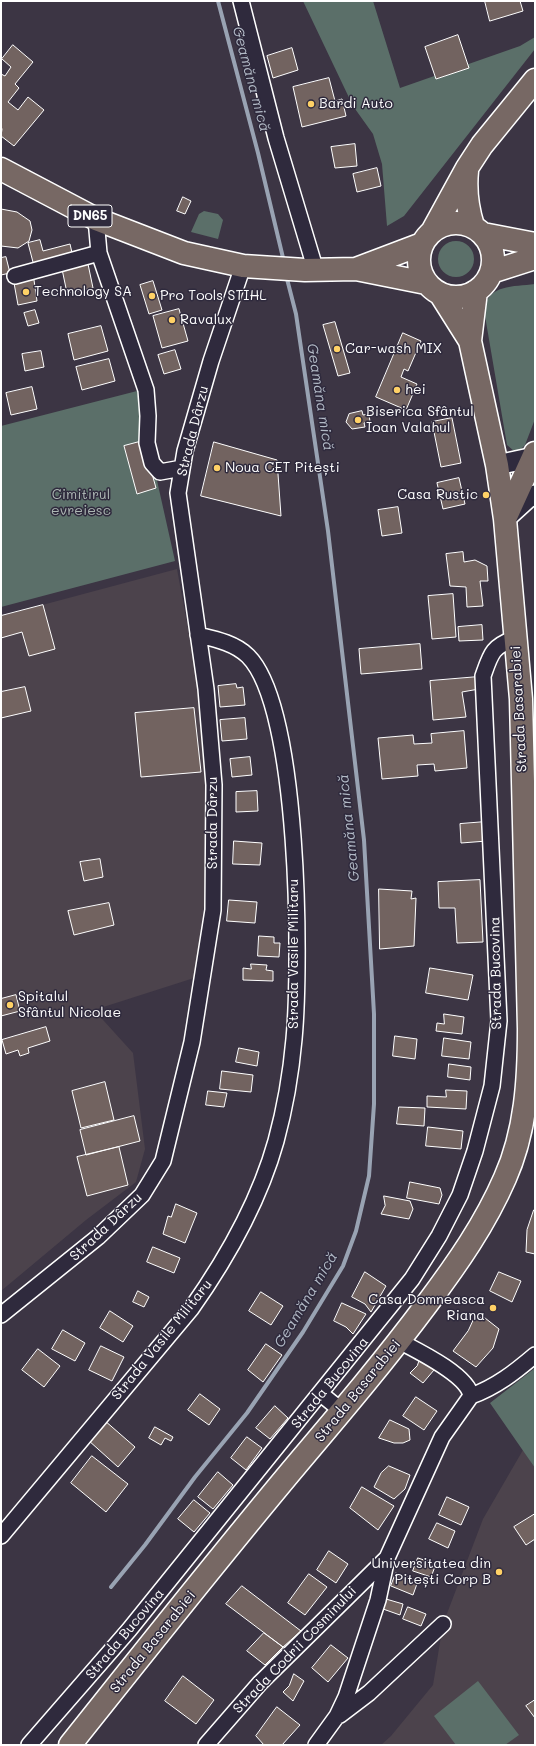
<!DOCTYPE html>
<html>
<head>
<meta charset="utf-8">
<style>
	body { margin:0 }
	#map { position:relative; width:536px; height:1746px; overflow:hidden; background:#3c3544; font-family:Mali,sans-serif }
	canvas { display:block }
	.frame { position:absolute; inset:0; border:2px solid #fff; pointer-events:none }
</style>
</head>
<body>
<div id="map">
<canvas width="536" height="1746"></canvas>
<div class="frame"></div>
</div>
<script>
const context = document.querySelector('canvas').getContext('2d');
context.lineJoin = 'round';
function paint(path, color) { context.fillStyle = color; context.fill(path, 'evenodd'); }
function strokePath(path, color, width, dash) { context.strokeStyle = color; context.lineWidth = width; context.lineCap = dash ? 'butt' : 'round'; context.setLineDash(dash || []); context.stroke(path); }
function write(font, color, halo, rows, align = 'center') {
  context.font = font + ' Mali,sans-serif'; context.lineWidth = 3; context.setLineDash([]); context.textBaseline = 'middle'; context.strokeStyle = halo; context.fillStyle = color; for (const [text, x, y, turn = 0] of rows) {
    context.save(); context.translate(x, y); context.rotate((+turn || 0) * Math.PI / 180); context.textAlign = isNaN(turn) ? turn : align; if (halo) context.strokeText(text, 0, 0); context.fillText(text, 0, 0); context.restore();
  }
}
paint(new Path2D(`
	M177,569L197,678L207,769V813L204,906L194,978L94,1010L133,1053L145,1149L136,1182L86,1220L1,1291V616Z
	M523,1450L535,1468V1745H381L391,1736L433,1685L443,1624L483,1519Z`), '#4c434c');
paint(new Path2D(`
	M303,1H373L400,88L520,46L535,37V49L404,216L387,226L382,164L373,134L353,106Z
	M204,211L218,214L223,220L218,239L191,232L199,214Z
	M438 259a18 18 0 1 1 36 0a18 18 0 1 1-36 0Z
	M535,284V419L525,445L520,450L514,451L507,445L484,310C488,284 513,287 535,284Z
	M137,391L175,561L1,607V426Z
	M535,1368V1468L490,1403Z
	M478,1681L519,1735L505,1745H456L434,1716Z`), '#5b6f69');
strokePath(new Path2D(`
	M218,1L258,153L284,262
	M111,1587L145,1545L195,1477L247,1413L303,1332L343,1266L356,1231L369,1176L374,1104V1014L364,840L328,531L296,314L286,275`), '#99a3b3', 4);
const building = new Path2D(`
	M485,1H520L523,11L490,21Z
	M458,35L469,68L436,79L425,47Z
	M13,45L33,62L15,84L19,88L8,102L18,110L28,97L44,110L14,146L1,136L2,129L1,127V74L5,76L11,67L2,59Z
	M292,48L298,70L273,78L267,56Z
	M329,78L335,101L342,99L346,116L302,127L293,87Z
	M355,144L357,166L335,168L331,147Z
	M377,168L381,186L357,192L353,174Z
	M183,197L191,201L185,214L177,211Z
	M1,209L17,212L30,221L32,230L29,241L18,248L1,246Z
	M40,240L43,251L70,244L73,257L34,266L28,243Z
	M6,257L10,273L1,275V258Z
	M88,264L93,288L67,293L62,269Z
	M34,280L37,301L18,305L14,283Z
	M153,281L162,310L149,314L140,285Z
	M179,309L188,341L162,348L153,316Z
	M35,310L39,323L28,326L24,313Z
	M335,322L350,373L338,376L323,325Z
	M101,326L108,351L74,360L68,334Z
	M403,333L421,341L408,371L404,369L401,377L417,384L406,410L376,397Z
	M175,350L181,369L164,374L158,355Z
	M41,351L44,367L25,371L22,354Z
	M109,359L115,381L82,390L76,367Z
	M32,387L37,409L11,415L6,393Z
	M362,411L363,415L369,414L370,422L364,423L365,427L352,429L346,422L349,414Z
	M452,418L461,463L441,467L432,422Z
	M143,441L156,488L137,494L124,446Z
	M214,442L277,460L281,516L201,496Z
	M459,478L465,504L443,509L437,483Z
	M398,507L402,533L382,536L378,510Z
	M463,552L464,562L475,560L487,566L488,581H480L483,606L467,607L466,587L450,586L446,554Z
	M453,594L456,637L432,639L428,596Z
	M43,605L55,649L29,656L22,632L1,638V616Z
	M482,625L483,640L459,641L458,627Z
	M420,644L422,669L361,674L359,649Z
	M478,677L479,689L462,692L466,717L433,720L430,681Z
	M236,684L237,688L243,687L245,705L220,707L218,686Z
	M25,687L31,711L1,718V692Z
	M194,708L201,772L141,777L135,713Z
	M245,718L247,739L222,741L220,720Z
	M464,731L467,768L435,771L434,764L417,765L418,776L382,779L378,738L413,735L414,744L432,743L431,734Z
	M250,757L252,775L232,777L230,759Z
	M257,791L258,811L236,812V792Z
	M485,822L487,841L461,843L460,824Z
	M234,841L262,843L260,865L233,864Z
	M100,859L103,877L84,881L80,862Z
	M480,880L483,942L457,943L455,908H439L438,882Z
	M379,889L412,891L411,899L416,898L414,946L380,949Z
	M229,900L257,902L255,923L227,921Z
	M109,903L114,925L74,935L68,911Z
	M259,936L274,937V943H280L279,957L258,956Z
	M251,964L267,965L266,970L273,971V981L243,980V968L251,969Z
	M430,968L473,975L468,1000L426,993Z
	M16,995L20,1011L1,1016V999Z
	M444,1014L464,1017L462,1034L436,1031L437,1023L444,1024Z
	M46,1027L50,1041L28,1048L29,1053L20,1056L18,1050L6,1054L2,1040Z
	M395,1036L417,1039L415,1059L393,1056Z
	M444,1038L471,1042L469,1059L442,1056Z
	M239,1048L259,1052L257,1066L236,1062Z
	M449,1064L471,1067L470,1080L448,1077Z
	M222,1071L253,1075L251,1092L220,1089Z
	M105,1082L114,1120L81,1128L72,1091Z
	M446,1090L467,1091L466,1109L427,1107V1096L446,1097Z
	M208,1091L227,1093L224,1107L206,1105Z
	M399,1107L425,1108L424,1126L397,1124Z
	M134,1116L140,1141L86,1155L80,1130Z
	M428,1127L463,1131L461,1149L426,1146Z
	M119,1147L128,1185L87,1196L77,1157Z
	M410,1182L440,1188L442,1195L439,1204L407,1198Z
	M384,1196L410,1201L413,1209L409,1219L381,1214L385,1206Z
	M176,1204L197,1213L185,1243L163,1234L168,1216L171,1217Z
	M534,1210H535V1254L526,1252L527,1230Z
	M153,1247L180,1258L174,1273L147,1262Z
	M365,1272L386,1286L371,1312L365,1304L352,1297Z
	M499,1272L521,1281L512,1302L490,1291Z
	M138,1291L149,1297L144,1307L133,1302Z
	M261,1292L283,1306L271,1325L249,1311Z
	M342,1303L366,1314L353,1334L346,1327L334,1321Z
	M110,1311L133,1326L123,1342L100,1328Z
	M475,1317L485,1318L499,1329L493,1348L476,1367L453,1351L468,1331Z
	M63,1330L85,1343L75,1361L52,1349Z
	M266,1344L282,1355L263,1382L248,1370Z
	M101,1346L124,1357L112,1381L89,1370Z
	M38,1349L60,1366L44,1387L22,1370Z
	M420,1359L434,1370L423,1383L410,1373L417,1366Z
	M200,1394L220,1409L209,1425L188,1410Z
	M416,1397L437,1411L424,1430L403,1416Z
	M275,1406L288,1418L270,1439L256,1428Z
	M104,1420L135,1447L118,1467L88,1440Z
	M390,1420L409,1429L410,1440L403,1443H394L379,1438Z
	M155,1427L173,1437L171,1441L165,1438L161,1445L149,1438Z
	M247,1437L262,1448L246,1470L231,1458Z
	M92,1456L128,1484L106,1512L71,1483Z
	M389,1466L410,1475L405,1489L394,1499L374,1487L381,1473Z
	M218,1472L233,1485L213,1509L198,1497Z
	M362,1487L394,1506L378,1530L350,1508Z
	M447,1497L469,1507L461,1525L439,1515Z
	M194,1500L210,1513L194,1532L178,1519Z
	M535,1514V1539L526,1545L514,1527Z
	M437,1523L455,1531L448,1548L429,1539Z
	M329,1551L348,1564L336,1583L317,1570Z
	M418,1558L436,1564L431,1577L413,1571Z
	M396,1573L418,1581L413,1595L391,1586Z
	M309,1574L327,1587L305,1615L288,1603Z
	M242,1586L301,1631L283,1647L226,1604Z
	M386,1599L403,1604L400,1615L383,1609Z
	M408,1607L426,1614L421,1626L403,1619Z
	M264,1633L283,1647L265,1665L247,1651Z
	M331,1645L348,1658L328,1682L312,1668Z
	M294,1674L304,1681L293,1701L283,1692L289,1686Z
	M183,1676L214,1700L196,1724L165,1701Z
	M535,1700V1718L526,1706Z
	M277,1707L300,1725L282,1745H264L256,1736Z`);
paint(building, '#726360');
strokePath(building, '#fff', 1);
const minor = new Path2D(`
	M241,1L276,138L316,271
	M96,219L99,253L146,390L148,416L147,443L152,463L160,472L182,468
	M15,276L99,253
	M1,1315L98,1237L142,1195L163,1161L192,1042L213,910L214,785L206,689L178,493L185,451L211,361L243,266
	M321,1394L342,1411
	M471,1396C496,1387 515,1372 535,1355
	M1,1536L191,1309C227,1258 259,1202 276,1141C285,1108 291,1073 294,1039C301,964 300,708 248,656C235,643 215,639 198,635
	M340,1715L369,1693L443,1624
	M29,1745L129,1630L412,1279L439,1236L460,1195L475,1151L492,1086L499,1021L483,676C491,653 492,647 515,638
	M206,1745L260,1683L387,1558
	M316,1745L337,1716L346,1697L378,1600L387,1558L442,1437L471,1396C468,1375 418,1351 399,1341`);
const tertiary = new Path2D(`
	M497,465L525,459L535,461
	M506,518L528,498L535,495`);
const primary = new Path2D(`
	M1,169L96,219L184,253L243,266L305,270L356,269L426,283
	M467,171C465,191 467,207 473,226
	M419 260a37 37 0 1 1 74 0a37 37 0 1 1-74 0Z
	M433,230L467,168L482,145L535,80
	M483,234L535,244
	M356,269L422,244
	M491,272L535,258
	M441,295L470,341
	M505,519L535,453
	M70,1745C145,1651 220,1556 298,1463C342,1411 386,1359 427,1304C457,1264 485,1224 505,1178C526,1131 529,1079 529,1029L521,699L505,519L497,465L470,341L476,291`);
strokePath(minor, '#fff', 18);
strokePath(tertiary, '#fff', 22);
strokePath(primary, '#fff', 25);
strokePath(minor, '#2f2a3d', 15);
strokePath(tertiary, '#2f2a3d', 19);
strokePath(primary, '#776864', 22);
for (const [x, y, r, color] of [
	[311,104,4,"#ffd166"],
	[26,292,4,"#ffd166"],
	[152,296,4,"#ffd166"],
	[172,320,4,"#ffd166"],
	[337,349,4,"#ffd166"],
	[397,390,4,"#ffd166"],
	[358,420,4,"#ffd166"],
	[217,468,4,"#ffd166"],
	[486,495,4,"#ffd166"],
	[10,1005,4,"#ffd166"],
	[493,1308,4,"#ffd166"],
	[499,1572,4,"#ffd166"]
]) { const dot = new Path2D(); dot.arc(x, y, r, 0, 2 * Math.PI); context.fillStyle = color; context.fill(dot); strokePath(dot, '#2f2a3d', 1.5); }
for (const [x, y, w] of [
	[90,216,44]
]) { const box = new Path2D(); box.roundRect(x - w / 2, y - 11, w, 22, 3); context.fillStyle = '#2f2a3d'; context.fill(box); strokePath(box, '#fff', 1); }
write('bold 13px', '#fff', null, [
	["DN65",90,216]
]);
write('14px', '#fff', '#2f2a3d', [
	["Bardi Auto",319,104],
	["Technology SA",34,292],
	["Pro Tools STIHL",160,296],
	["Ravalux",180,320],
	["Car-wash MIX",345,349],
	["hei",405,390],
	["Biserica Sfântul",366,412],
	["Ioan Valahul",366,428],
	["Noua CET Pitești",225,468],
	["Casa Rustic",478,495,"right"],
	["Spitalul",18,997],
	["Sfântul Nicolae",18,1013],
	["Casa Domneasca",485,1300,"right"],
	["Riana",485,1316,"right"],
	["Universitatea din",491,1564,"right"],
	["Pitești Corp B",491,1580,"right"]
], 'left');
write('14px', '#fff', '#2f2a3d', [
	["Strada Dârzu",193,431,-76],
	["Strada Basarabiei",519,709,-93],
	["Strada Dârzu",213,823,-90],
	["Strada Vasile Militaru",294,954,-90],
	["Strada Bucovina",496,973,-91],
	["Strada Dârzu",106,1227,-43],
	["Strada Vasile Militaru",162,1340,-51],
	["Strada Bucovina",330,1383,-51],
	["Strada Basarabiei",358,1391,-51],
	["Strada Bucovina",125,1634,-50],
	["Strada Basarabiei",153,1642,-51],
	["Strada Codrii Cosminului",295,1650,-46]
]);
write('14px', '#adb7b4', '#2f2a3d', [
	["Cimitirul",81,495],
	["evreiesc",81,511]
]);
write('italic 15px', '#b2bac6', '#2f2a3d', [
	["Geamăna mică",251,79,75],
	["Geamăna mică",320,397,81],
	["Geamăna mică",349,828,-96],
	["Geamăna mică",306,1300,-59]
]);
</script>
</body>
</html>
